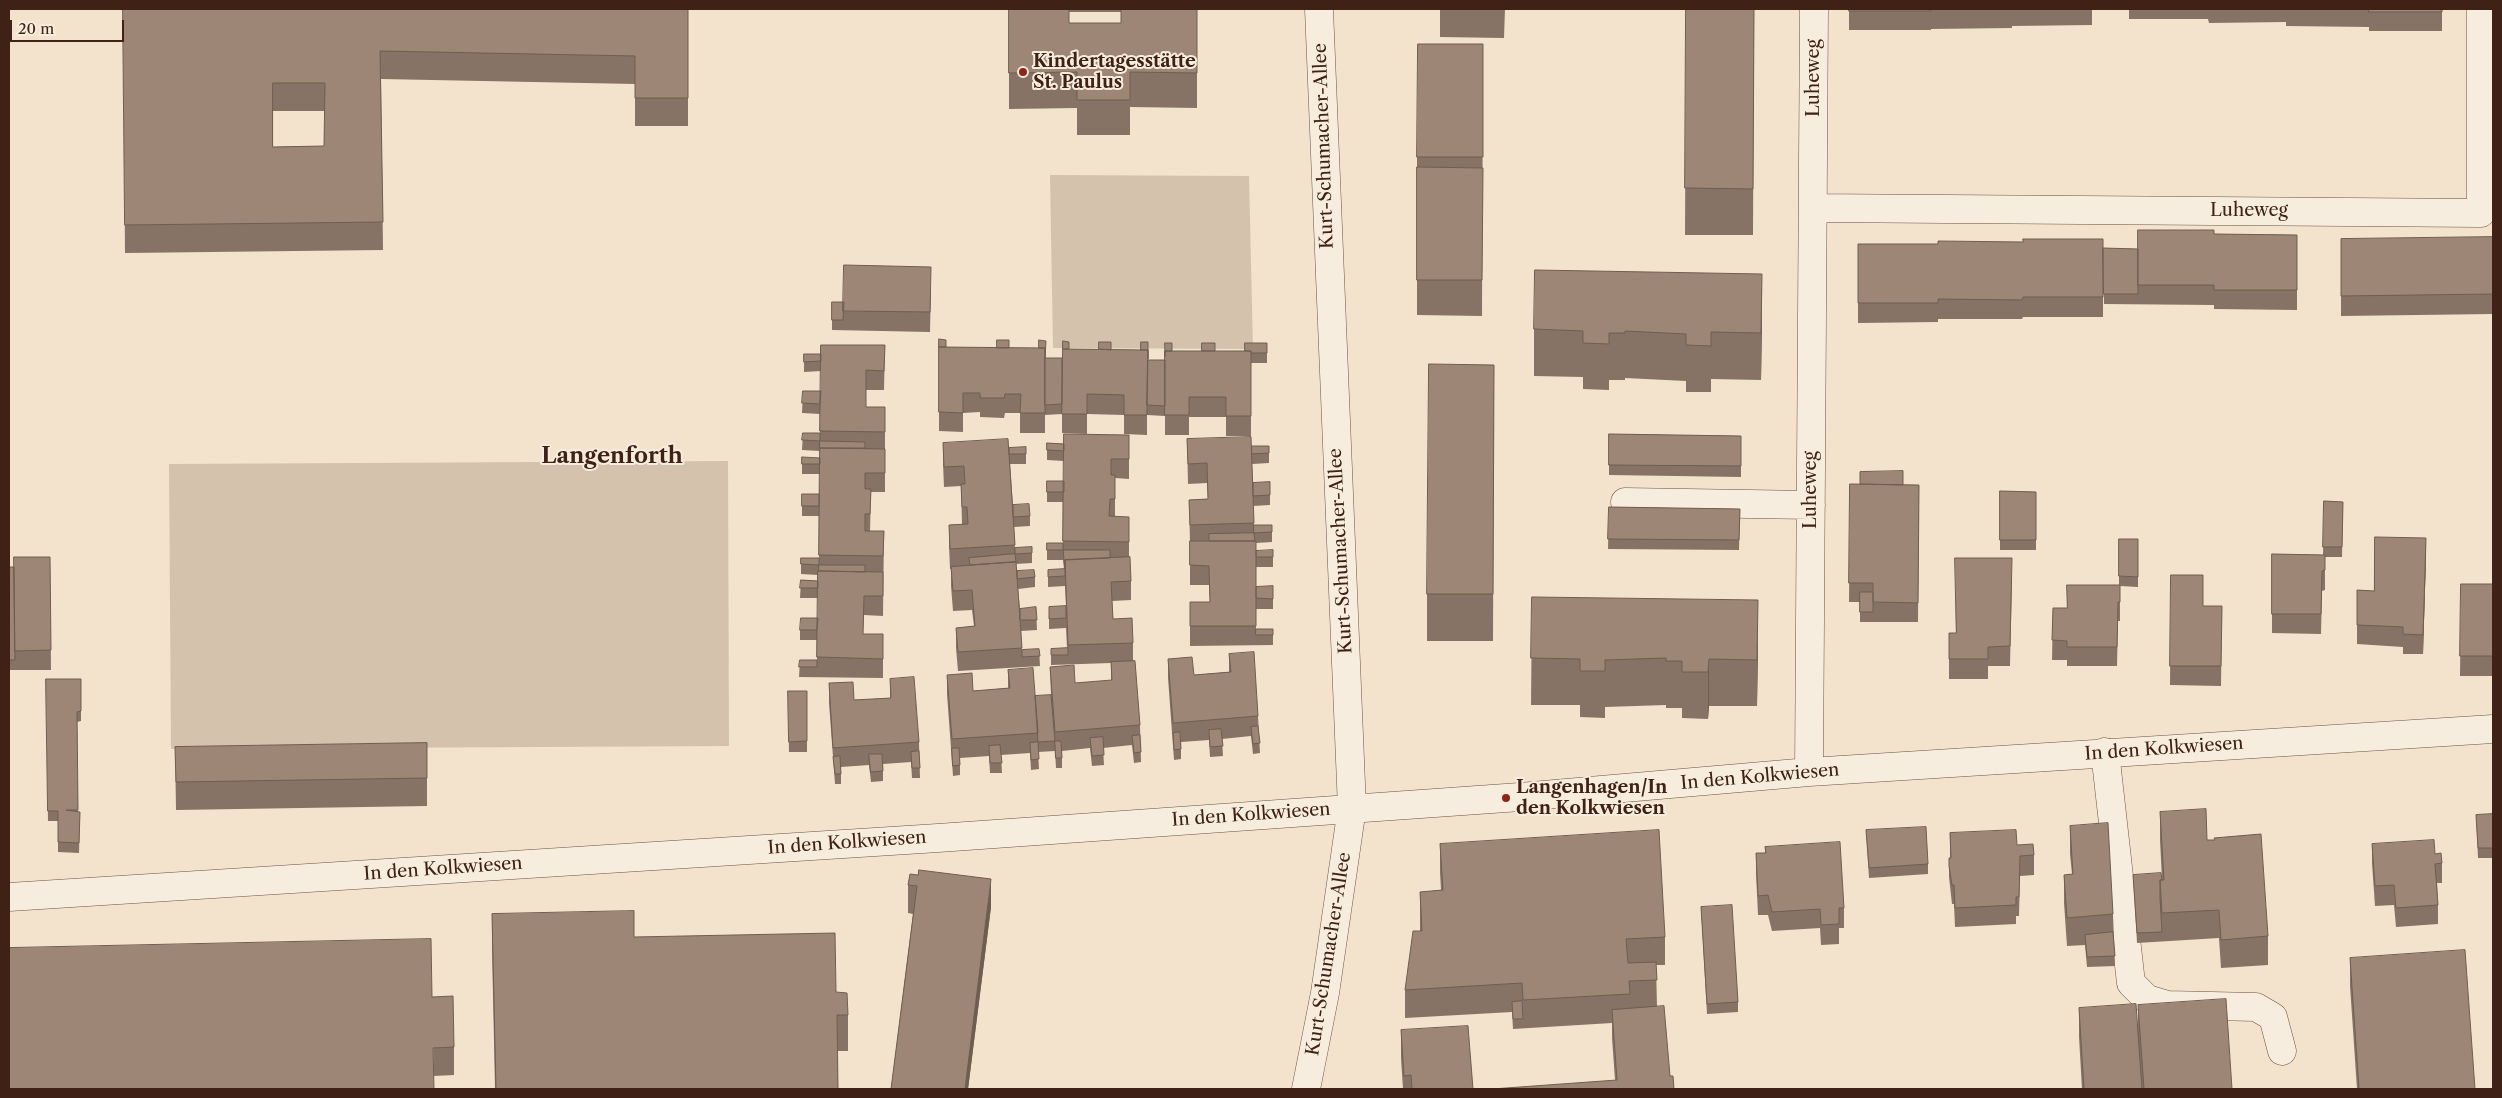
<!DOCTYPE html>
<html>
<head>
<meta charset="utf-8">
<style>
	body { margin:0 }
	#map { position:relative; width:2502px; height:1098px; overflow:hidden; background:#f3e3cc; font-family:"Libre Caslon Text",serif }
	canvas { display:block }
	.frame { position:absolute; inset:0; border:10px solid #3f2116; pointer-events:none }
	.scale { position:absolute; left:10px; top:20px; width:114px; height:22px; box-sizing:border-box; border:2px solid #3f2116; border-top:0; padding-left:6px; font-size:15px; line-height:18px; white-space:nowrap; color:#3f2116; -webkit-text-stroke:4px #f7edde; paint-order:stroke }
</style>
</head>
<body>
<div id="map">
<canvas width="2502" height="1098"></canvas>
<div class="frame"></div>
<div class="scale">20 m</div>
</div>
<script>
const context = document.querySelector('canvas').getContext('2d');
context.lineJoin = 'round';
function paint(path, color) { context.fillStyle = color; context.fill(path, 'evenodd'); }
function strokePath(path, color, width, dash) { context.strokeStyle = color; context.lineWidth = width; context.lineCap = dash ? 'butt' : 'round'; context.setLineDash(dash || []); context.stroke(path); }
function write(font, color, halo, rows, align = 'center') {
  context.font = font + ' "Libre Caslon Text",serif'; context.lineWidth = 4; context.setLineDash([]); context.textBaseline = 'middle'; context.strokeStyle = halo; context.fillStyle = color; for (const [text, x, y, turn = 0] of rows) {
    context.save(); context.translate(x, y); context.rotate((+turn || 0) * Math.PI / 180); context.textAlign = isNaN(turn) ? turn : align; if (halo) context.strokeText(text, 0, 0); context.fillText(text, 0, 0); context.restore();
  }
}
paint(new Path2D(`
	M1050,175L1249,176L1253,349L1053,348Z
	M728,461L729,746L171,749L169,464Z`), '#d4c2ad');
const minor = new Path2D(`
	M1813,208L2481,213V9
	M1625,502L1811,505
	M2105,752L2131,983L2147,999L2167,1005L2256,1007L2273,1017L2282,1051
	M1809,772L1814,9
	M9,897L938,838L1520,797L1809,772L2493,729
	M1306,1089L1325,993L1352,808L1319,9`);
strokePath(minor, '#6c5244', 29);
strokePath(minor, '#f7edde', 28);
paint(new Path2D(`
	M123,9H688V126H635V84L381,79L383,250L125,253ZM273,111H325L324,146L273,147Z
	M1009,9H1197V108L1130,107V135H1077V108L1009,109ZM1069,12H1121V23H1069Z
	M1440,9H1505L1504,38L1440,37Z
	M1686,9H1754L1753,235H1685Z
	M1849,9H2092V25L2012,26V28L1931,29V30H1849Z
	M2129,9H2442V31H2369V27L2286,26V22L2209,23L2208,19H2129Z
	M1483,44L1482,316L1417,315V157Z
	M2214,234L2297,235V310L2214,309V305L2104,304L2103,258V317H2023L2022,319H1938V322L1858,323V244L2138,249Z
	M2493,237V314L2341,316V239Z
	M931,286L930,332L832,330V302H844Z
	M1762,320L1761,380L1711,379V392H1686V381L1625,378V380H1609V390L1583,389V377L1534,376V329Z
	M1267,343V363H1251V436H1226V417H1189V435H1165V401V416L1147,415V406V435L1124,434V415L1087,414V434L1062,433V414L1045,415V433H1020V413H1005L1004,418L980,417V412L963,413V432L939,431V347L1009,348L1046,358H1062L1069,349L1111,350L1148,360H1165L1172,351H1245Z
	M885,345L884,390H866V407H885V492H871L870,531H884L883,616L864,615L863,634H883V678L799,677L800,660H817V640H800V630L818,618V598H800L801,580L818,581V575L801,574V558H819V516H802V494H819L820,474H802V464L820,458V451L802,450L803,433L820,441V414L802,413L803,391H821V371L804,372V354H821Z
	M1494,365L1493,641H1427V594Z
	M1609,434L1741,436V477L1609,475Z
	M1129,435V479L1115,478V517H1129V557L1131,581V600L1112,601L1113,619L1133,643V661L1140,725L1141,762L1134,763L1132,745L1103,748L1104,765L1092,766L1090,748L1062,751V768H1056L1055,751L1038,752L1039,769L1031,770L1030,753L1001,755L1002,773H990L989,756L960,758V775L953,776L947,694V675L973,691L1008,688V670L1035,696L1051,695L1050,667L1075,683L1111,681V663L1051,665V649L1067,648L1066,628L1049,629V607L1066,606L1065,586L1048,587V570L1064,569L1063,560H1047V543H1063V502H1047V481H1064V461L1047,460V443L1064,444Z
	M1187,439L1252,446H1269V463L1252,464L1253,483L1270,482V505L1253,506L1254,525L1272,532V542L1256,543V551L1273,557V567H1256V587L1273,586V609H1256V634L1273,629V645L1190,646V602H1210L1209,585H1190V544L1189,500L1208,499L1207,483L1188,484Z
	M943,443L1009,448L1026,447V464H1010L1013,506L1030,516V526L1014,527L1015,548L1032,547V563L1016,564L1017,571L1035,577V587L1018,589L1020,609L1036,607L1037,630L1021,631L1022,650L1039,649L1040,666L958,671L956,648V628L974,626L972,610L953,611L951,586V569H950L949,545V525L962,524L961,486L944,487L943,463Z
	M1850,484L1919,485L1918,622H1873V620V622H1860V602H1849Z
	M2000,491L2036,492V550H2000Z
	M2324,501L2343,502L2342,557H2325V590L2322,591L2321,634L2272,633V554L2323,555Z
	M1609,507L1740,509L1739,550L1608,549Z
	M2119,539H2138V587L2120,586V621H2118L2117,666H2067V660H2052L2053,608H2067L2119,585Z
	M50,557L51,670H9V567H14Z
	M2426,557L2423,654H2403V647L2357,644V590L2374,591Z
	M2171,575L2203,606H2222L2221,686L2170,685Z
	M2012,577L2010,666H1988V679H1949V633H1956Z
	M2461,584H2493V676H2460Z
	M1532,597L1758,646L1757,706H1709L1708,719L1682,718V708H1666V705L1605,707V718L1580,717V705H1531Z
	M1229,654L1258,716L1260,753L1253,754L1251,736L1222,739L1223,756L1210,757L1209,740L1181,742V759L1174,760L1168,678V659L1194,675L1229,672Z
	M46,679H81V721L77,722L78,812H80L79,853L58,852V821H48Z
	M890,679L919,742L920,778H912L911,762L883,764V781L871,782L869,765L841,767V784H835L829,703V683L854,700L890,698Z
	M788,691H807V752H789Z
	M427,743V806L176,810L175,747Z
	M2160,812L2207,840L2268,936V965L2221,968L2219,938L2137,943L2133,875L2162,880L2160,840Z
	M2493,814V858H2478L2476,815Z
	M2070,826L2113,914L2115,966L2087,967L2085,945L2067,946L2064,903V875L2072,874L2070,854Z
	M1866,830L1928,864V874L1869,878Z
	M1950,833L2034,855V875L2020,876L2019,916H2016V924L1955,927L1954,904H1952L1949,877V858H1950Z
	M1440,844L1665,937V965H1656L1657,1006L1670,1076L1615,1080L1612,1038V1023L1513,1029L1512,1012L1405,1018V990L1420,931V892L1441,890L1440,872Z
	M2372,844L2435,854L2442,863V883H2437L2438,905V924L2396,927L2394,905L2375,906L2372,863Z
	M1765,847L1844,908V928H1839V944L1821,945L1820,928L1772,931L1768,915H1758L1756,873V853H1765Z
	M910,874L991,907L968,1089H891L913,914L908,913V885Z
	M1701,907L1738,1002V1012L1707,1014Z
	M492,914L634,937L836,992L848,1015V1051H838V1089H495L492,949Z
	M2350,958L2475,1089H2357L2350,986Z
	M432,997L454,1047V1075L434,1076Z
	M2138,1005L2232,1089H2082L2079,1037V1008L2138,1025Z
	M1401,1030L1473,1089H1403L1401,1058Z`), '#877365');
paint(new Path2D(`
	M1762,274V320L1761,380V333Z
	M2426,538V557L2423,654V635Z
	M1758,600V646L1757,706V660Z
	M1709,659V706L1708,719V672Z
	M991,879V907L968,1089H965Z`), '#6e5e52');
const building = new Path2D(`
	M123,9H688V98H635V56L380,51L383,222L125,225ZM273,83H325L324,146L273,147Z
	M1009,9H1069V23H1121V9H1197V73L1130,72V100H1077V72L1009,73Z
	M1686,9H1754L1753,189L1685,188Z
	M1849,9H1949H1931V11H1849Z
	M2369,9H2442V12H2369Z
	M1418,44H1483V157H1417Z
	M1417,167L1483,168L1482,280H1417Z
	M2138,230H2214V234L2297,235V290H2214V285H2138Z
	M2493,237V294L2341,296V239Z
	M2023,239H2103V297H2023L2022,300L1938,299V303H1858V244H1938V241L2023,242Z
	M2103,248L2138,249V294H2104Z
	M844,265L931,267L930,312L843,311Z
	M1535,270L1762,274L1761,333L1711,332V346L1686,345V334L1625,331V333H1609V344L1583,343V331L1534,329Z
	M832,302H844L843,320H832Z
	M939,339L946,340V347H939Z
	M997,340H1009V348H997Z
	M1039,340L1046,341L1045,358V348H1039Z
	M1063,341L1069,342V349H1063Z
	M1099,342H1111V350L1099,349Z
	M1141,342H1148V359V350H1141Z
	M1165,343H1172V351H1165V356Z
	M1202,343H1215V351H1202Z
	M1245,343H1267V353H1251V351H1245Z
	M821,345H885L884,371L866,370V407H885V432L820,431Z
	M939,347L1045,348V413H1020L1021,394H1005L1004,398H980V393H963V413L939,412Z
	M1063,349L1148,350L1147,415H1124V395L1087,394V414H1062Z
	M1165,351H1251V416H1226V397H1189V415H1165Z
	M804,354H821V361L804,362Z
	M1045,358H1062V404L1045,405Z
	M1148,360H1165V406L1147,405Z
	M1429,364L1494,365L1493,594H1427Z
	M803,391H821L820,404L802,403Z
	M803,433H820V441L802,440Z
	M1064,434L1129,435V459H1111V475H1115V499H1110L1109,516L1129,517V542L1063,541Z
	M1609,434L1741,436V466L1609,465Z
	M1251,437L1254,523L1190,525L1189,500L1208,499L1207,463L1188,464L1187,439Z
	M1008,439L1015,545L950,549L949,525L968,524L967,507H962L961,484H965L964,466L944,467L943,443Z
	M820,441L865,442V448H820Z
	M1047,443L1064,444V451L1047,450Z
	M1252,446H1269V453L1252,454Z
	M1026,447V454H1009V448Z
	M820,448L885,449V473H865V489H871L870,514H865V531H884L883,556L819,555Z
	M802,457L820,458V464H802Z
	M1903,471V485L1860,484V472Z
	M1047,481H1064V492H1047Z
	M1270,482V495L1253,496V483Z
	M1850,484L1919,485L1918,603L1873,602V583H1849Z
	M2000,491L2036,492V540H2000Z
	M802,494H819V506H802Z
	M2324,501L2343,502L2342,547H2323Z
	M1029,504L1030,516L1013,517V505Z
	M1609,507L1740,509L1739,540L1608,539Z
	M1254,525H1272V532L1254,533Z
	M1254,533L1255,541H1209V534Z
	M2375,537L2426,538L2423,635L2403,634V627L2357,625V590L2374,591Z
	M2119,539H2138V577L2119,576Z
	M1190,541H1256V626H1190V602H1210L1209,566L1190,565Z
	M1047,543H1063V550H1110V558L1065,560V569L1063,550H1047Z
	M1032,547V553L1015,554V548Z
	M1273,550V557H1256V551Z
	M1015,554L1016,562L970,565L969,558Z
	M2272,554L2325,555V570L2322,571L2321,614H2272Z
	M14,557H50L51,650L15,651Z
	M1130,557L1131,581L1111,582L1113,619L1132,618L1133,643L1068,645L1065,560Z
	M801,558H819V565L801,564Z
	M1955,558H2012L2010,646L1988,647V659H1949V633H1956Z
	M1016,562L1022,648L958,652L956,628L975,626L972,590L953,591L951,567Z
	M819,565H865V572L819,571Z
	M9,567H14L15,660H9Z
	M1065,569V576L1048,577V570Z
	M1034,570L1035,577L1017,579V571Z
	M818,571L883,572V596H864L863,634H883V659L817,657Z
	M2171,575H2203V606H2222L2221,666H2170Z
	M801,580L818,581V588H800Z
	M2461,584H2493V656H2460Z
	M2067,585H2120V602H2118L2117,647H2067V641L2052,640L2053,608H2067Z
	M1273,586V599L1256,598V587Z
	M1860,592H1873V612H1860Z
	M1532,597L1758,600L1757,660L1709,659L1708,672H1682V661H1666V658L1605,660V671H1580V659L1531,658Z
	M1066,606V618L1049,619V607Z
	M1036,607L1037,620H1020V609Z
	M801,618H818L817,630H800Z
	M1256,629H1273V635H1256Z
	M1068,648V655H1051V649Z
	M1039,649L1040,656L1022,657V650Z
	M1254,652L1258,716L1173,723L1168,659L1192,657L1194,675L1231,672L1229,654Z
	M800,660H817V667H799Z
	M1135,661L1140,725L1055,732L1050,667L1074,665L1075,683L1112,680L1111,662Z
	M1033,668L1038,733L952,739L947,675L972,673L973,691L1010,688L1008,670Z
	M914,677L919,742L833,748L829,683L853,682L854,700L891,698L890,679Z
	M46,679H81V711L77,712L78,810H66L80,812L79,843L58,842V811H48Z
	M788,691H807V741L789,742Z
	M1051,695L1055,741L1038,742L1035,696Z
	M1258,726L1260,743L1253,744L1251,727Z
	M1221,729L1223,746L1210,747L1209,730Z
	M1180,732L1181,749L1174,750L1173,733Z
	M1140,735L1141,752L1134,753L1132,736Z
	M1103,737L1104,755L1092,756L1090,738Z
	M1055,741H1061L1062,758H1056Z
	M1038,742L1039,759L1031,760L1030,743Z
	M427,743V778L176,782L175,747Z
	M1000,745L1002,763H990L989,746Z
	M952,748H959L960,765L953,766Z
	M919,751L920,768H912L911,752Z
	M869,754H882L883,771L871,772Z
	M840,756L841,774H835L833,757Z
	M2206,809L2207,840H2215L2214,838L2261,834L2268,936L2221,940L2219,910L2162,913L2160,880H2164L2160,812Z
	M2493,814V848H2478L2476,815Z
	M2108,823L2113,914L2067,918L2064,875L2073,874L2070,826Z
	M1926,827L1928,864L1869,868L1866,830Z
	M1659,830L1665,937L1626,939L1628,963L1656,962L1657,980L1629,981L1630,994L1523,1000L1522,983L1405,990L1413,931H1422L1420,892L1443,890L1440,844Z
	M2016,830L2017,845L2033,844L2034,855L2020,856L2019,897H2016V905L1955,908L1954,885H1952L1949,866V858H1951L1950,833Z
	M2434,840L2435,854L2441,853L2442,863L2435,864L2438,905L2396,908L2394,885L2375,886L2372,844Z
	M1840,842L1844,908H1839V924L1821,925L1820,909L1772,912L1768,895L1758,896L1756,853H1766L1765,847Z
	M919,870L991,879L965,1089H891L917,886L908,885L910,874L918,875Z
	M2161,873L2162,880H2160V898L2162,932L2137,933L2133,875Z
	M1732,905L1738,1002L1707,1004L1701,907Z
	M634,911V937L835,933L836,992L847,993L848,1015H837L838,1089H496L492,914Z
	M2113,932L2115,956L2087,957L2085,935Z
	M431,939L432,997L453,996L454,1047L433,1048L434,1089H9V948Z
	M2465,950L2475,1089H2359L2350,958Z
	M2226,999L2232,1089H2144L2138,1005Z
	M1522,1001L1523,1019H1513L1512,1002Z
	M2136,1004L2142,1089H2084L2079,1008Z
	M1664,1006L1670,1076H1673L1674,1089H1492L1617,1080L1612,1010Z
	M1468,1026L1473,1089H1412L1411,1075L1404,1076L1401,1030Z`);
paint(building, '#9d8675');
strokePath(building, '#6e5e52', 1);
for (const [x, y, r, color] of [
	[1023,72,5,"#8f2418"],
	[1506,798,5,"#8f2418"]
]) { const dot = new Path2D(); dot.arc(x, y, r, 0, 2 * Math.PI); context.fillStyle = color; context.fill(dot); strokePath(dot, '#f7edde', 2); }
write('bold 18px', '#3f2116', '#f7edde', [
	["Kindertagesstätte",1033,62],
	["St. Paulus",1033,83],
	["Langenhagen/In",1516,788],
	["den Kolkwiesen",1516,809]
], 'left');
write('18px', '#3f2116', '#f7edde', [
	["Luheweg",1814,78,-90],
	["Kurt-Schumacher-Allee",1324,146,-92],
	["Luheweg",2249,211],
	["Luheweg",1811,490,-90],
	["Kurt-Schumacher-Allee",1341,551,-93],
	["In den Kolkwiesen",2164,749,-4],
	["In den Kolkwiesen",1760,777,-5],
	["In den Kolkwiesen",1251,815,-4],
	["In den Kolkwiesen",847,843,-4],
	["In den Kolkwiesen",443,869,-4],
	["Kurt-Schumacher-Allee",1329,954,-81]
]);
write('bold 22px', '#3f2116', '#f7edde', [
	["Langenforth",612,457]
]);
</script>
</body>
</html>
